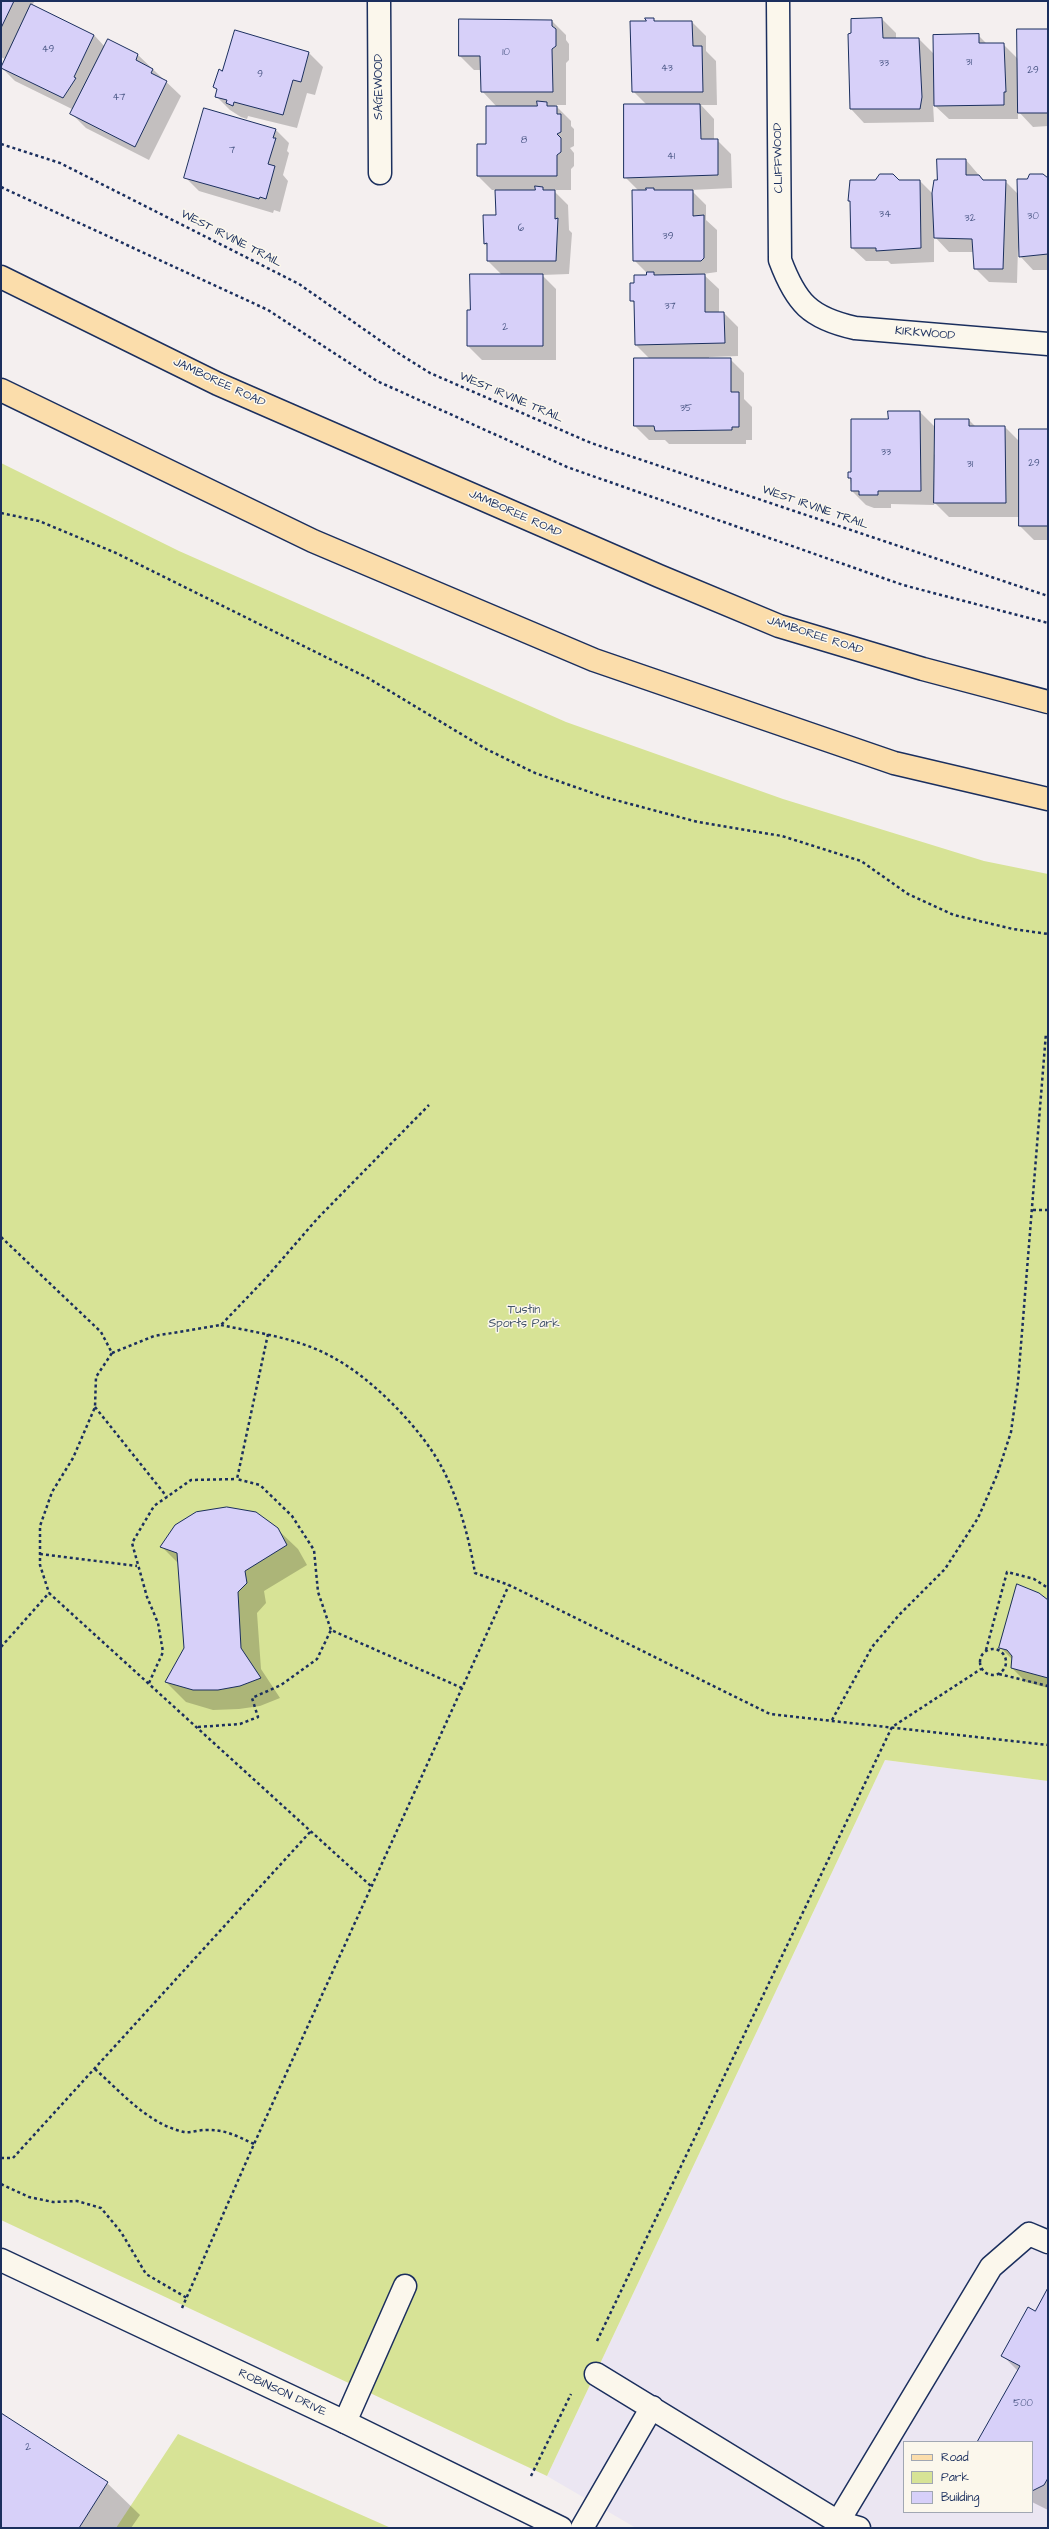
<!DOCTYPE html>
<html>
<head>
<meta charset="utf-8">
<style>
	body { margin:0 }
	#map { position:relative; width:1049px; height:2529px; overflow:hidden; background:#f4efef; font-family:"Architects Daughter",sans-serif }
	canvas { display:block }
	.frame { position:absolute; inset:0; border:2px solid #1b2f5e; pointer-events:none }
	.legend { position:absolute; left:903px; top:2441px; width:130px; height:72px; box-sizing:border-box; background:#fbf7ec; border:1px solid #a1a7b3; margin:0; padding:5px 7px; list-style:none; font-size:12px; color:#1b2f5e }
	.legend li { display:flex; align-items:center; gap:8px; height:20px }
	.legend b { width:20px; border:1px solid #a1a7b3 }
</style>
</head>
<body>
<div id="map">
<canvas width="1049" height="2529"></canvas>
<div class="frame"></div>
<ul class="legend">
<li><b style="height:5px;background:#fbddab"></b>Road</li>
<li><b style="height:11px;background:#d7e396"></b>Park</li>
<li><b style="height:11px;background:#d7d0f9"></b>Building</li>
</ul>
</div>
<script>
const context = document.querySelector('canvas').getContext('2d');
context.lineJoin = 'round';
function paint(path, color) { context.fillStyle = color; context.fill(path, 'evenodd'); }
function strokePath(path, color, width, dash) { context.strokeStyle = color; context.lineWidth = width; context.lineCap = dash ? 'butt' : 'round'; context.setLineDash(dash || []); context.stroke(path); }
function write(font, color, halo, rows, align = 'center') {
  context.font = font + ' "Architects Daughter",sans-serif'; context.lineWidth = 3; context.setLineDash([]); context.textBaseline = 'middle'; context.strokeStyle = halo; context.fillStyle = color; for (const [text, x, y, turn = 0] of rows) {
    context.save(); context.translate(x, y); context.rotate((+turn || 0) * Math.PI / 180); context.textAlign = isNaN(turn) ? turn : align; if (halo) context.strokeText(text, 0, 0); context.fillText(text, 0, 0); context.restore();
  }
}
paint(new Path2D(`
	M885,1760L1048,1781V2528H636L547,2476ZM904,2442H1032V2512H904Z`), '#ebe6f2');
paint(new Path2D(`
	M1,463L179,551L566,722L783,799L984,861L1048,874V1781L885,1760L547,2476L1,2220Z
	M178,2434L391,2528H116Z`), '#d7e396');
paint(new Path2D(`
	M1,1H35L32,5L94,35L105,47L108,40L138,55L181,96L149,160L86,128L72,114L74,110L15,81L1,67L5,59L1,57Z
	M653,19L656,22H692L706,36V51L716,61L717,105H701L714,119V140H717L731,154L732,188L691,190L706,205V220L717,230V272L703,274L719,289V313H724L738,327V356L709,357V359H730L744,373V399L752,407V440H746V444H669L665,440H649L635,426L650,359L636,345L635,304L631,300L635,284L648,274L634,260L638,190L625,177L647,105L633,91L647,22Z
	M882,19L896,33V39H919L934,54L978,35L987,44H1003L1018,59L1048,30V126L1033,127L1018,111V119H949L933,104L934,122L864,123L851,109L849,35Z
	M460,20L552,21L566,35V40L569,44V60L566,63V105H555L571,121V126L574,129V146L570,148L574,153V166L571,169V190H553L568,205L569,230L572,233L569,274L542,275L556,289V360H482L468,346L471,311L502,275L488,261V247L485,244L497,216L496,190H492L478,176L497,107L482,91L481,70H474L460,56Z
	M309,53L323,67L315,95L307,93L297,128L248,116L247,119L241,117L230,110L216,96L218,90L214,87L223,72Z
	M275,129L289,143L287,151L289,153L283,175L288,181L280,212L274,210L273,213L199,191L185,177Z
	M966,160L984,181H1005L1018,194L1048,179V270H1033L1020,256L1018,247L1017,283L989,282L975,268L974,252H949L934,236V262L891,264L888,261H866L852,248L851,203L849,200L898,181H920L933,194L938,181Z
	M920,412L934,426V455L969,420L976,427H1005L1020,442L1048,430V540H1034L1020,526V517H949L934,502V505L891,504V508H874L866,505L852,491L849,473H852L889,420Z
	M277,1529L298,1549L307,1565L264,1591L266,1603L257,1613L261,1669L280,1698L260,1706L239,1709L213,1710L186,1702L166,1682L185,1648L179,1564L161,1546Z
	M1048,1601V1688L1026,1682L1012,1668L1013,1660L1000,1647Z
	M1048,2290V2510L1032,2502V2442H978L1018,2371L1002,2355L1035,2313Z
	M1,2414L107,2483L140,2515L131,2528H1Z`), '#0003');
const building = new Path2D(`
	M1,1H14L1,28Z
	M31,4L94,35L74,77L76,78L63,98L1,68Z
	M645,18H654V21H692L693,46H702L703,92H632L630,21H646Z
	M882,18L883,38H919L922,97L920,109H850L848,34L851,33V19Z
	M459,19L552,20V26L556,29V46L552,49L553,92H481L480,56H459Z
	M1017,29H1048V113H1018Z
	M235,30L309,52L301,82L293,80L283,115L234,102L233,106L226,103L227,100L215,97L217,89L213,87L219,69L222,71Z
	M979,34V43H1004L1006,92H1004V105L934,106L933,35Z
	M108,39L138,54L136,60L153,69L151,73L167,81L135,147L70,114Z
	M537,101L547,102V106H557V114H561V132L557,134L561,138V152L557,155V176H477V144H486V106H537Z
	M624,104H700L701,139H718V175L624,178Z
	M204,108L276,129L273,138H276L268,164L275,166L266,199L260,197L259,199L184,178Z
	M937,159H966V175H979L983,180H1006L1003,269H974L972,239L934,238L932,193L934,180H937Z
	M880,174H893L899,180H920L921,248L876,251V248H851L850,201H848L850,180H875Z
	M1030,174H1043L1048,178V254L1019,257L1017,179H1027Z
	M535,186L543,187V190H555V219L558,218L556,261H487V243L484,244L483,215H496L495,190H535Z
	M646,188H654V190H693V216L704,215V258L701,261H633L632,190H646Z
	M647,272H654V275L705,274V312H724L725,343L635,345L634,301H630V283H634V275H646Z
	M470,274H543V346H467V310H470Z
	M634,358H731V392H739V427H732V430L655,431L654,426H634Z
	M888,411H920L921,491H878V495H859V491H851V478H848V472H851V419H888Z
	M935,419H969V426H1005L1006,503H934Z
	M1019,429H1048V526H1019Z
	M227,1507L256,1512L278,1528L287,1545L245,1571L247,1583L238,1592L241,1648L261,1678L240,1686L218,1690H193L165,1682L184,1648L177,1553L160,1547L175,1525L196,1512Z
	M1017,1584L1039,1593L1048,1600V1678L1011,1668L1012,1656L1007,1650L999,1648Z
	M1048,2288V2478L1044,2485L1032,2491V2442H977L1020,2366L1001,2356L1028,2307L1035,2311Z
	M1,2413L108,2482L79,2528H1Z`);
paint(building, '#d7d0f9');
strokePath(building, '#1b2f5e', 1);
const lane = new Path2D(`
	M596,2374L838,2522L842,2528
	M345,2422L405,2286
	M582,2528L652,2407
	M859,2528L838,2522L991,2267L1029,2234L1048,2242`);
const street = new Path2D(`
	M379,1L380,173
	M778,1L780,260C796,303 810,318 855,328L1048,344`);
const secondary = new Path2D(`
	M1,2260L345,2422L561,2528`);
const primary = new Path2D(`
	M1,277L218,384L659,576L779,626L923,669L1048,702
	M1,390L313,541L594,660L894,763L1048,799`);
strokePath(lane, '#1b2f5e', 25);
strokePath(street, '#1b2f5e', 25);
strokePath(secondary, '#1b2f5e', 25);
strokePath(primary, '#1b2f5e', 25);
strokePath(new Path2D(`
	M1,144L60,163L299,284L398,353L430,373L591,443L1048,596
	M1,187L268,310L377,381L567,467L903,585L1048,623
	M1,513L39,521L116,553L368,678L486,749L535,773L604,797L698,822L782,836L861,861L908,894L954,915L1013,929L1048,934
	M1033,1210H1048
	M1,1237L101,1332L112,1353L96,1377L95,1407L73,1458L52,1492L40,1526V1565L49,1593
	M221,1325C258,1333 299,1338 334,1358C369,1377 409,1417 432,1451C455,1485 468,1532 475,1573L509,1585L770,1714L1048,1745
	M268,1334L237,1479L260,1485L292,1516L314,1550L318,1592L331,1630
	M112,1353L154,1336L221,1325L265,1279L317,1219L429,1105
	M95,1407L167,1497
	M40,1554L137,1566
	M1,1647L49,1593L372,1887
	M980 1662a13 13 0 1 1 26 0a13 13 0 1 1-26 0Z
	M986,1650L1007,1572L1034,1579L1048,1588
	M999,1674L1048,1686
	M149,1683L163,1652L158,1623L147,1597L132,1543L154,1506L191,1480L237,1479
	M832,1720L872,1647L899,1615L945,1569L978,1518L997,1475L1011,1432L1018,1382L1046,1033
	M198,1727L240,1724L258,1717L252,1698L281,1685L317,1659L331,1630L462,1688
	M95,2069C122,2093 148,2124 184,2132C190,2133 198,2130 205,2130C224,2129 237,2136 254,2144
	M1,2158H13L311,1831
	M1,2184L29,2197L53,2202L77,2201L101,2208L121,2232L146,2274L187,2298
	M182,2308L254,2144L509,1585
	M597,2341L892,1727L981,1669
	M531,2476L571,2394`), '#1b2f5e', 2.5, [3, 3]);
strokePath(lane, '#fbf7ec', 22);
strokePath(street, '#fbf7ec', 22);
strokePath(secondary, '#fbf7ec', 22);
strokePath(primary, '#fbddab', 22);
write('10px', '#4a5785', null, [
	["49",48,50],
	["10",506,53],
	["31",969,63],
	["33",884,64],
	["43",667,69],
	["29",1033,71],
	["9",260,75],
	["47",119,98],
	["8",524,141],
	["7",232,151],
	["41",671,157],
	["34",885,215],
	["30",1033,217],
	["32",970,219],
	["6",521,229],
	["39",668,237],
	["37",670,307],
	["2",505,328],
	["35",686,409],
	["33",886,453],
	["29",1034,464],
	["31",970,465],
	["500",1023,2404],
	["2",28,2448]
]);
write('12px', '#1b2f5e', '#fbf7ec', [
	["SAGEWOOD",379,87,-90],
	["CLIFFWOOD",779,158,-91],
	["WEST IRVINE TRAIL",231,239,27],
	["KIRKWOOD",925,334,5],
	["JAMBOREE ROAD",219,383,25],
	["WEST IRVINE TRAIL",511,398,23],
	["WEST IRVINE TRAIL",815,508,19],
	["JAMBOREE ROAD",515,514,24],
	["JAMBOREE ROAD",815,636,18],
	["ROBINSON DRIVE",282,2393,25]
]);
write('12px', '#415369', '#fbf7ec', [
	["Tustin",524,1310],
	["Sports Park",524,1324]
]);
</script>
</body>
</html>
